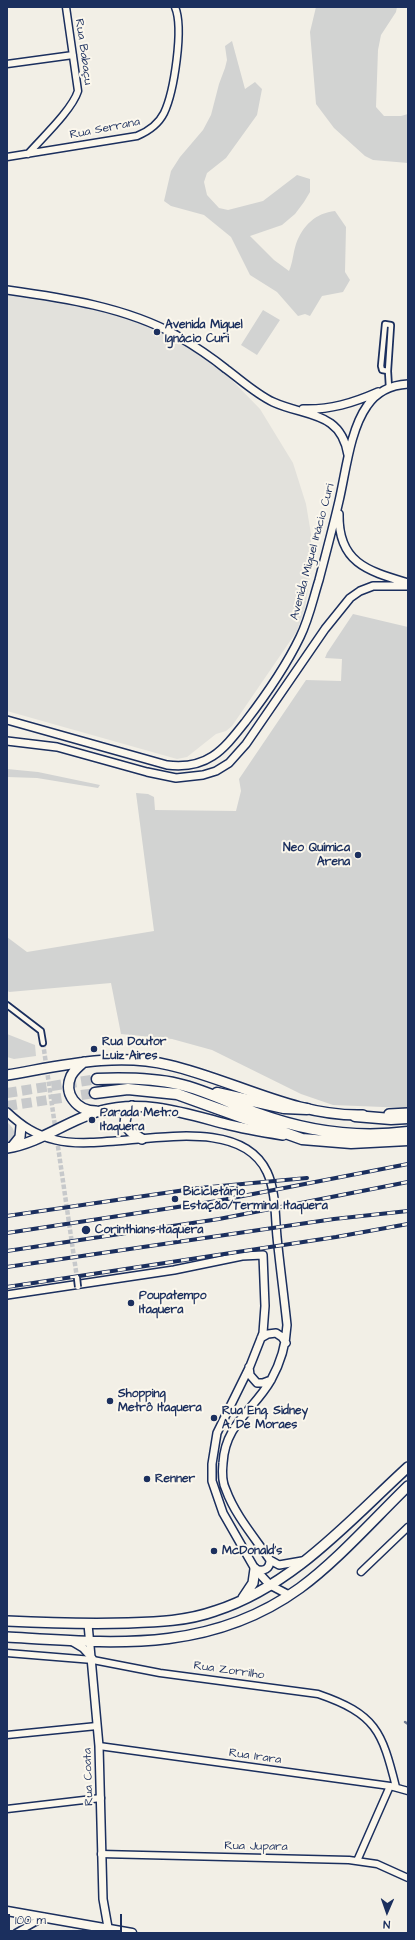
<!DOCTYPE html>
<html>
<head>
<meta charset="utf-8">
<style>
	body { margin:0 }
	#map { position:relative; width:415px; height:1940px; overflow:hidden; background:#f2efe6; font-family:"Architects Daughter",sans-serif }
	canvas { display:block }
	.frame { position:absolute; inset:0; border:8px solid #1b2f5e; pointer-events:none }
	.north { position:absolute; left:367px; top:1892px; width:40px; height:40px; -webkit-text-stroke:3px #fbf7ec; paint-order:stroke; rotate:182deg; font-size:11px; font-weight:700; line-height:16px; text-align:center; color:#1b2f5e }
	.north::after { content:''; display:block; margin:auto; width:14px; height:18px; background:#1b2f5e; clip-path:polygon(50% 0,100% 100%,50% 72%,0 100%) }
	.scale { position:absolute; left:8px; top:1914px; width:114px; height:18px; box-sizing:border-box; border:2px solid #1b2f5e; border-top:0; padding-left:5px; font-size:12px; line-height:14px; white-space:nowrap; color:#1b2f5e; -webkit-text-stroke:3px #fbf7ec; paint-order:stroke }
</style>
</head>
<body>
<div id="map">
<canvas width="415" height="1940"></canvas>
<div class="frame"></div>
<div class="north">N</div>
<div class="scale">100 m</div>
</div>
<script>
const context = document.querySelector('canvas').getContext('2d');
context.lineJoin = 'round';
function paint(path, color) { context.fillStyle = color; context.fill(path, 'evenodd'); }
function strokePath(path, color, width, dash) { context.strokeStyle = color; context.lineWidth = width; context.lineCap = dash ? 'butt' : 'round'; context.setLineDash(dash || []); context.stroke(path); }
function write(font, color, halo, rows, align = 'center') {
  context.font = font + ' "Architects Daughter",sans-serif'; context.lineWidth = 4; context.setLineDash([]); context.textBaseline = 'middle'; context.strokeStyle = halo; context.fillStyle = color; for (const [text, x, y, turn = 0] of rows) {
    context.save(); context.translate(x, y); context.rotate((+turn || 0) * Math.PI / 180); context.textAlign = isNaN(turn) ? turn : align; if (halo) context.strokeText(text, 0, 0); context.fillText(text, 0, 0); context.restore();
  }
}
paint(new Path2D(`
	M7,295L26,296L86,307L145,325L184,342L219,367L260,409L293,463L306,504L311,534V570L305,608L297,631L232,726L226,731L216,734L187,757L177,759L7,711Z`), '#e2e1dc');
paint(new Path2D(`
	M316,7H397L396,12L381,35L378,50L376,107L384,116H401L408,114V163L373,160L365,156L334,128L316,104L310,32Z
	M232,41L245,89L255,82L262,89L257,115L226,158L207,173L204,182L207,195L219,208L228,210L263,201L297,175L310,179V192L304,202L295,214L282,225L250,236L274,260L289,271C293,262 293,253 296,244C303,225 316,213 335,211L346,227L345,272L350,280L343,292L322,296L310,316L305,314L298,316L277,292L250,275L231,237L204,215L171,206L164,201L171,171L180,157L203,130L211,115L219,84L225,68L227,60L225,46Z
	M263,310L280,320L257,355L241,345Z
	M353,614L408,627V1108L333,1105L301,1094L212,1050L172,1039L121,1034L111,983L9,992L7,990V937L27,952L154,931L136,793L148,794L154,797L155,810L236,811L241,791L239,779L306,680L341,681L342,659L325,658L327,653Z
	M7,769L38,772L100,785L98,788L37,778L7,777Z
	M7,1034L35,1045L36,1056L14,1059L7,1057Z
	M7,1122C16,1130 18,1137 7,1145Z`), '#d2d3d2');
strokePath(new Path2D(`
	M405,1722L408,1724`), '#707b93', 2.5);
strokePath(new Path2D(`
	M43,1043L77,1278`), '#c7c9cb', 4.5, [4.5, 2]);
strokePath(new Path2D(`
	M7,1093L97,1079
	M7,1106L95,1093`), '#c7c9cb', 10, [10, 5]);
const pedestrian = new Path2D(`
	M388,371L382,370L381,366L385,324L391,325V326L388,371L389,388
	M7,1005L41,1031L43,1043`);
const minor = new Path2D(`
	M7,64L73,55
	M28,154C42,138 72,110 78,91L66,7
	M7,157L137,136C149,131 158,125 164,113C174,92 184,28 175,7
	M361,1572L408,1527
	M7,1653L93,1660L160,1673L318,1694C376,1714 382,1731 396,1787
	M7,1735L97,1726
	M99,1746L390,1786L408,1791
	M7,1809L101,1798
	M101,1854L349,1860L377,1864L408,1878
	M357,1861L390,1786
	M16,1933L44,1917`);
const tertiary = new Path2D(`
	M7,290C64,298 125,307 176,335C193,345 210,356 226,369C241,380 256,394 273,402C306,417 341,411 348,455
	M303,409C330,410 353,403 378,392
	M339,514C338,563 368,571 408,583
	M7,720L167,765C208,770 223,750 246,721C266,695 286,666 300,637C309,619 313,599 319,580C326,553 333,527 339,501C346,471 350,430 367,406C377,391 391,385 408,384
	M7,741L57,747L147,772L176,778L203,775L216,771L229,763L246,744L325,629L350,598L360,591L373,586H408
	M7,1112C22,1126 35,1135 56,1140C112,1154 236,1106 267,1172C276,1191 275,1217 277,1237C280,1267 284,1296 287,1325C286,1345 281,1362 271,1380C254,1410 225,1424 223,1463C222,1472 222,1482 226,1490C235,1515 255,1538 270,1560L279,1565L302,1561
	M7,1295L174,1270L242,1256L263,1255L265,1306L263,1333L250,1366L217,1433L212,1464V1481L223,1513L255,1569L270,1585L289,1595
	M261,1338L268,1334L276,1333L282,1337L286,1343
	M249,1367L250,1375L257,1383H263L271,1380
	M255,1569C264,1572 270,1569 270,1560
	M88,1624L99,1746L103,1899L109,1933
	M73,1642L83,1648L92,1658`);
const secondary = new Path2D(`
	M7,1911L132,1933`);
const primary = new Path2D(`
	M84,1062C79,1066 74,1070 71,1076C63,1094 77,1111 96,1111
	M7,1075C61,1066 115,1052 169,1065C234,1080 295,1117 363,1115
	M132,1106C120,1123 124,1129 142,1139
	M389,1114L408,1113
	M12,1147L20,1137L21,1126
	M7,1148C40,1143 68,1120 100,1111C143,1099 184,1113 226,1124C245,1129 264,1132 283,1135
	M243,1598L253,1583L255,1569
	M7,1621C48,1623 88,1624 128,1623C158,1622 187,1621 215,1611C293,1586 350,1520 408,1467
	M7,1637C112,1643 209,1654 300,1588C337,1561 374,1519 408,1486`);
const trunk = new Path2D(`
	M97,1079C124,1078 152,1078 178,1084C205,1090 230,1103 256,1113C305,1131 356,1139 408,1132
	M95,1093L128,1089L177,1094L302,1139L351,1143L408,1140
	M217,1093L284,1108L307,1109
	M355,1116L391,1119L408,1118`);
strokePath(pedestrian, '#1b2f5e', 8);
strokePath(minor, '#1b2f5e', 9);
strokePath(tertiary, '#1b2f5e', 10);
strokePath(secondary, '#1b2f5e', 11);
strokePath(primary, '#1b2f5e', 12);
strokePath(trunk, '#1b2f5e', 13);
strokePath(pedestrian, '#fbf7ec', 4.5);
strokePath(minor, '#fbf7ec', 6);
strokePath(tertiary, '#fbf7ec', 7);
strokePath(secondary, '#fbf7ec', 8);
strokePath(primary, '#fbf7ec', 9);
strokePath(trunk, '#fbf7ec', 10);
const rail = new Path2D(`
	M7,1216L199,1188L307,1178
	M7,1233L217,1201L408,1164
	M7,1251L219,1219L408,1182
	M7,1267L334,1219L408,1211
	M7,1287L336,1237L408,1224`);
strokePath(rail, '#1b2f5e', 4);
strokePath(rail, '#fbf7ec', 2.5, [8]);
const pedestrianBridge = new Path2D(`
	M77,1278L78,1287`);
strokePath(pedestrianBridge, '#1b2f5e', 8, []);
strokePath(pedestrianBridge, '#fbf7ec', 4.5);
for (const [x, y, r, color] of [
	[157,332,4,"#1b2f5e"],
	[358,855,4,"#1b2f5e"],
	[94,1049,4,"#1b2f5e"],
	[92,1120,4,"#1b2f5e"],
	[175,1199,4,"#1b2f5e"],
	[86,1230,5,"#1b2f5e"],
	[131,1303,4,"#1b2f5e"],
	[110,1401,4,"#1b2f5e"],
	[214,1418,4,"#1b2f5e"],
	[147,1479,4,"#1b2f5e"],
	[214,1551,4,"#1b2f5e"]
]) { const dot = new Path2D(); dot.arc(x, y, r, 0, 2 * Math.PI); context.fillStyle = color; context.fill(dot); strokePath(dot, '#fbf7ec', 1.5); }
write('12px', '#1b2f5e', '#fbf7ec', [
	["Rua Babaçu",83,52,82],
	["Rua Serrana",105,129,-11],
	["Avenida Miguel Inácio Curi",313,552,-75],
	["Rua Zorrilho",229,1671,8],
	["Rua Irara",255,1757,8],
	["Rua Coata",89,1777,-92],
	["Rua Jupara",256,1847,1]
]);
write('bold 12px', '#1b2f5e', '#fbf7ec', [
	["Avenida Miguel",165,325],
	["Ignácio Curi",165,339],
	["Neo Química",350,848,"right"],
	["Arena",350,862,"right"],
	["Rua Doutor",102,1042],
	["Luiz Aires",102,1056],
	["Parada Metro",100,1113],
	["Itaquera",100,1127],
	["Bicicletário",183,1192],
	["Estação/Terminal Itaquera",183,1206],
	["Corinthians-Itaquera",95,1230],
	["Poupatempo",139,1296],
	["Itaquera",139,1310],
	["Shopping",118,1394],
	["Metrô Itaquera",118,1408],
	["Rua Eng. Sidney",222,1411],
	["A. De Moraes",222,1425],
	["Renner",155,1479],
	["McDonald's",222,1551]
], 'left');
</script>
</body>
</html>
